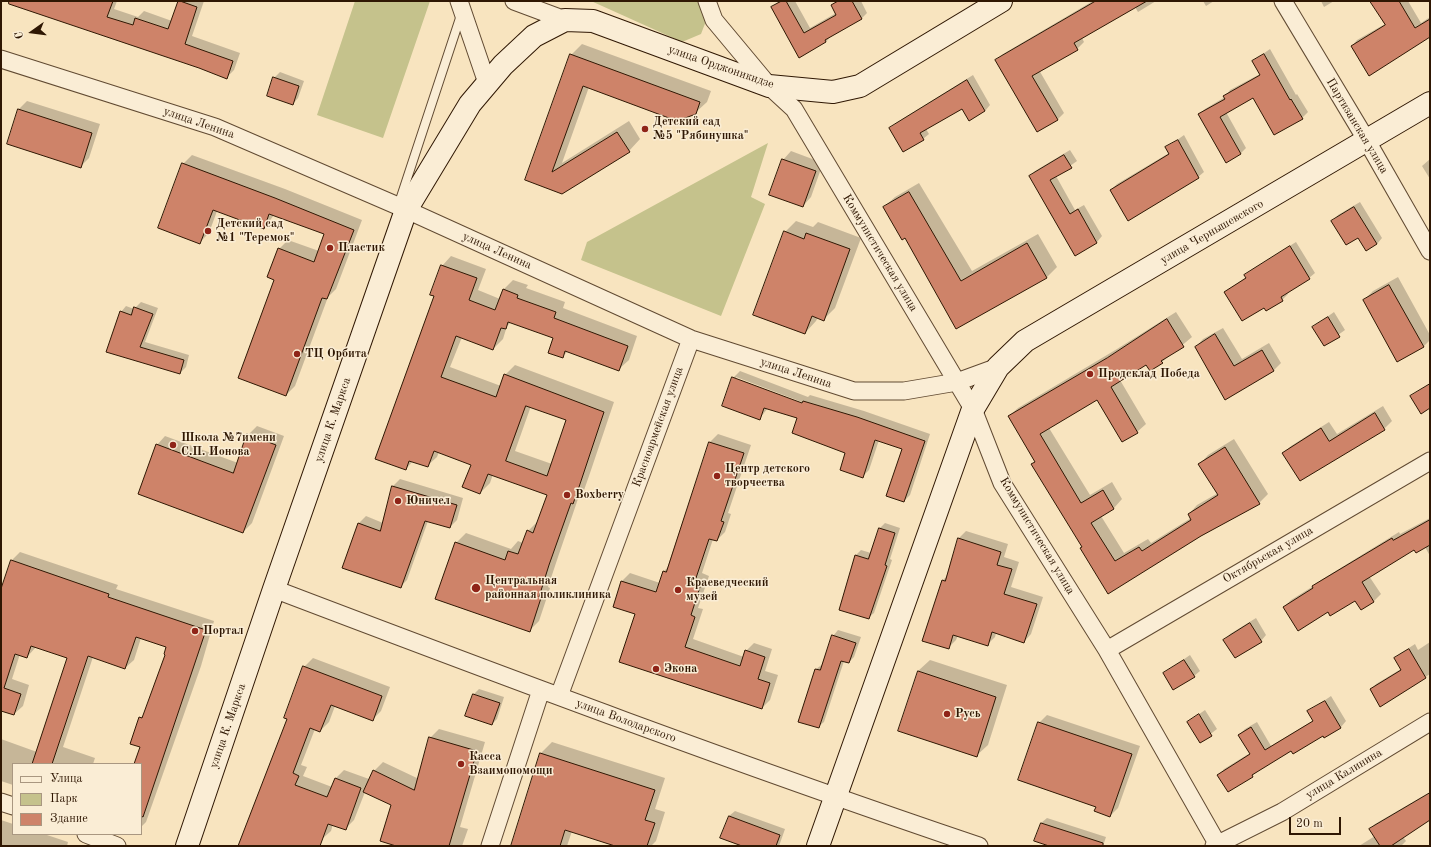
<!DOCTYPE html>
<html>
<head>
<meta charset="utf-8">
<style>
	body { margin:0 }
	#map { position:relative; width:1431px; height:847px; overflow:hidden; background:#f8e4bf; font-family:"Old Standard TT",serif }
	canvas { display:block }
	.frame { position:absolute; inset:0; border:2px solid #2f1703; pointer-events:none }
	.legend { position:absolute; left:12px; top:763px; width:130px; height:72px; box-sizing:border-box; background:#faedd5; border:1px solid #a99781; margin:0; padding:5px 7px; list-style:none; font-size:12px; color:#2f1703 }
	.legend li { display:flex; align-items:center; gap:8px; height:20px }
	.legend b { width:20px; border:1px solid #a99781 }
	.north { position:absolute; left:12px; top:12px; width:40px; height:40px; -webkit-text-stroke:3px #faedd5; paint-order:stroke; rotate:256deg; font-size:11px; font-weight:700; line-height:16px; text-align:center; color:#2f1703 }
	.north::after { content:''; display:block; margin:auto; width:14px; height:18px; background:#2f1703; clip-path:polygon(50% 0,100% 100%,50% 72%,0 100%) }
	.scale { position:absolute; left:1289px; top:817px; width:52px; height:18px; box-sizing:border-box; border:2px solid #2f1703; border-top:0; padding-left:5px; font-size:12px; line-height:14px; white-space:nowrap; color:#2f1703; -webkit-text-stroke:3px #faedd5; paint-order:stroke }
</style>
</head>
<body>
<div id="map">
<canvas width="1431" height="847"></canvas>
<div class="frame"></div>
<ul class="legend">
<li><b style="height:5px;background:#faedd5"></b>Улица</li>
<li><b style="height:11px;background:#c5c28c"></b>Парк</li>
<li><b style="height:11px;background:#ce8369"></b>Здание</li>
</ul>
<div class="north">С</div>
<div class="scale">20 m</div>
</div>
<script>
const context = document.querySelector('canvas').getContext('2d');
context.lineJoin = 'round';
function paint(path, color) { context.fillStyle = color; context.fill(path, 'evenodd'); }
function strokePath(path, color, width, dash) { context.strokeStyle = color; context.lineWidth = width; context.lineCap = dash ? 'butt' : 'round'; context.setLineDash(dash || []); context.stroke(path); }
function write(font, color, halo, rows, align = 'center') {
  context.font = font + ' "Old Standard TT",serif'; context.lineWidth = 3; context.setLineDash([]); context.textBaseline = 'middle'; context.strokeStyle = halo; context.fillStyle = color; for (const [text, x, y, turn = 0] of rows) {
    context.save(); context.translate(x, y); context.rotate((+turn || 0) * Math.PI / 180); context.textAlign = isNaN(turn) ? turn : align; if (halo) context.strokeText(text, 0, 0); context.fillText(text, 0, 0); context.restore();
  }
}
paint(new Path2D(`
	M355,1H430L383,138L317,115Z
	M591,1H699L706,21L701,34L682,42Z
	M768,143L751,197L765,204L721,316L581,260L587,242Z`), '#c5c28c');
paint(new Path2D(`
	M7,1H117L114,9L138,17L144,11L172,21L179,1H204L192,36L240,53L234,70L227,77Z
	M779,1H795L810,28L836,13L832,6L836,1H861L867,13L862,18L831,36L826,42L799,56L772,7Z
	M1093,1H1156L1138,12L1135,7L1082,38L1084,42L1077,49L1039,70L1064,113L1057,120L996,60L1003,54Z
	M1203,1H1214L1206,6Z
	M1321,1H1334L1324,7Z
	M1372,1H1408L1421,23L1430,17V35L1352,46L1357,40L1385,24Z
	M582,44L711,91L707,102L695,113L589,87L562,163L629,121L640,139L629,151L526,180L571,55Z
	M1270,49L1296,95L1297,94L1308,112L1302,118L1254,97L1226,112L1246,148L1241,153L1199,114L1205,109L1225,97L1230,90L1260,74L1253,61Z
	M280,72L304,81L298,98L293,104L274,78Z
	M973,75L990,105L985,111L963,108L926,129L929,134L923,139L891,128L896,123Z
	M27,101L100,124L89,158L80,167L19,109Z
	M1184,135L1204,172L1198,177L1111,190L1117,184L1169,153L1166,148Z
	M1070,150L1077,161L1056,176L1075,210L1084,205L1102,236L1097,242L1076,254L1030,176L1035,171Z
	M791,151L823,163L811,197L803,206L783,160Z
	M192,155L285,189L362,220L336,289L328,297L295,386L286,395L276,279L279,249L288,240L319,251L325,234L274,215L264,228L217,211L209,233L200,242L183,164Z
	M1430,159V179L1422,166Z
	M919,183L972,271L1038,234L1057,267L1047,277L957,328L905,237L884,207L895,197Z
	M1360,202L1382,238L1377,244L1333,221L1338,215Z
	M796,221L813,227L818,222L861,238L835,308L824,319L818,317L816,321L805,333L785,232Z
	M1296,242L1315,273L1309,278L1287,292L1288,294L1282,300L1264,306L1225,292L1246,277V275L1251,270Z
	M451,256L486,269L478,290L500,299L504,289L513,280L528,285L526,288L565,302L563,308L637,336L629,360L619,369L568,351L562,357L555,337L511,322L507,326L503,339L493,349L462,337L450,367L501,386L505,375L515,365L614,402L589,476L583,493L579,496L559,554L548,587L550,588L539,621L529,631L456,543L466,533L511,549L518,541L523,543L528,531L538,521L548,494L493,474L490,483L480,493L472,464L439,452L437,457L427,466L413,461L406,469L435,296L442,266ZM531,406L567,419L552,464L515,451Z
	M1398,277L1430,335V340L1423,347L1364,300L1373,291Z
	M141,302L158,308L145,342L189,355L186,367L180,373L108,351L121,312L126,306L134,309Z
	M1176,312L1192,337L1162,362L1147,364L1120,380L1146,424L1137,432L1098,399L1049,428L1090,495L1112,482L1122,499L1114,508L1101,516L1124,553L1148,539L1151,543L1191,518L1189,514L1197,505L1218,493L1200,464L1208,455L1234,439L1268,494L1259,503L1201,536L1108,592L1083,546L1033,464L1036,461L1009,416L1018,408L1117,349Z
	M1334,312L1345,330L1324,345L1313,327Z
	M1223,328L1242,359L1269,343L1281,363L1274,370L1226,398L1196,347L1203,339Z
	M740,371L808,397L810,395L864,411L930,434L910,495L904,501V448L879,440L869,470L863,476L847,452L798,418L768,408L760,418L733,378ZM736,377L807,404L806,406L736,379Z
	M1430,383V407L1412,396Z
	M1383,406L1392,421L1384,429L1283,453L1291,446L1329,422L1337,434Z
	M257,426L284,436L252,523L243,532L157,445L165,436L238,463L248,435Z
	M718,434L751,445L728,513L731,514L725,532L717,540L713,539L702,573L709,576L698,608L703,609L693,639L744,657L746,651L754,643L772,649L765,671L778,675L770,700L762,708L636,614L614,606L622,581L630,573L660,583L664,571L669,566L710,442Z
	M400,479L463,498L457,520L450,527L428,521L407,580L400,587L359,523L366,516L383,523L393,486Z
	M1430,518V556L1425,547L1414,548L1369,576L1381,594L1374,601L1356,599L1329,611L1284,607L1291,600L1315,585L1321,580L1399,532L1400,534Z
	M885,523L900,528L890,559L892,560L874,613L868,618L840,609L856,555L861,550L871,553L880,528Z
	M966,531L1008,544L1004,557L1019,562L1011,587L1043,597L1031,634L1024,642L996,633L995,637L987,645L958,635L956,640L948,648L924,640L943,580L948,575L959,538Z
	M20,552L118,585L116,589L214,621L201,666L146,822L141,827V764H135L141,747L140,718L146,713L167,654V647L141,638L134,660L125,668L93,657L63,747L95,758L93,764H13V785L1,781V739L37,752L69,658L36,647L27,657L20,654L12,679L29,685L23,706L14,714L1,711V592L11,561Z
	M1256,618L1266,635L1261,641L1225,640L1230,634Z
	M838,630L861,637L854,657L849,662L844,661L824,722L818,727L816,669L823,664L833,636Z
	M1430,642V674L1381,705L1371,690L1376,684L1401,669L1395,658L1401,653L1415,644L1418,650Z
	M1190,655L1200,671L1194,676L1164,673Z
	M313,658L390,687L381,711L372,720L335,706L329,722L320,731L315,729L301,765L307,767L303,776L332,787L335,779L344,770L369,779L374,771L383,762L419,779L430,738L439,729L485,742L460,827L468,829L462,846H399L393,804L365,792L354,820L345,829L333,824L331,831L322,839L302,846H239L288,719L304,667Z
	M930,660L1007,685L988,745L976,756L918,671Z
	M479,689L504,697L497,719L492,724L474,694Z
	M1331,696L1346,721L1341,727L1324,737L1323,735L1292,749L1258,771L1252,776L1219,775L1224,769L1250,753L1239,735L1245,729L1257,722L1271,746L1314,720L1309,711Z
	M1205,710L1217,729L1200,742L1188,722Z
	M1047,715L1140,746L1118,808L1110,816L1039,723Z
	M552,742L665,778L655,809L665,812L656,841L651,846H616L572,831L567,846H512L541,753Z
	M1430,792V819L1403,837L1406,841L1401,846H1359L1375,836L1370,829L1375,824Z
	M735,811L785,829L779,846H745L729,816Z
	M1047,818L1106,837L1103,846H1052L1041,823Z
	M1,820L13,824V834H44L68,842L67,846H1Z`), '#0003');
const building = new Path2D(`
	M9,1H113L107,17L133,25L135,18L168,29L178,1H180L197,7L185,44L233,61L227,79L199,68L9,4Z
	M782,1H786L804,33L836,15L831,5L838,1H852L862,19L825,40L826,42L799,58L771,7Z
	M1096,1H1147L1074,43L1078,50L1032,76L1058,120L1037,132L995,60Z
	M1370,1H1399L1415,28L1430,19V37L1369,76L1351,46L1385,25Z
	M570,54L700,102L696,114L677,121L583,86L552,172L617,132L630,152L562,194L525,180Z
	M1264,54L1290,100L1291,99L1303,119L1274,135L1253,98L1220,117L1241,154L1226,163L1198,114L1225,99L1223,96L1260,75L1252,61Z
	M273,77L299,86L293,105L267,96Z
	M967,80L985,111L969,121L962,109L920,133L924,140L903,152L889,128Z
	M18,109L92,133L81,168L7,144Z
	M1178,140L1199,178L1128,221L1110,190L1169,154L1165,147Z
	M1064,155L1072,168L1050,180L1070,214L1078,209L1097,243L1075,256L1029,176Z
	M782,159L816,171L803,207L769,195Z
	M182,163L275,198L354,230L327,299L322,298L286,396L238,378L274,280L267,277L278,248L314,262L324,234L269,214L264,229L213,210L200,244L158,228Z
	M909,192L961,281L1027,243L1047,278L956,329L905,238L902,240L883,207Z
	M1354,207L1377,244L1366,251L1358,238L1346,245L1331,221Z
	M784,231L804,239L806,233L850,249L824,321L812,316L805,334L753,315Z
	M1290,246L1310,279L1281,297L1283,301L1266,311L1264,308L1242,321L1224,292L1246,278L1244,275Z
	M441,265L477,278L469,300L495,310L503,289L518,295L517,298L556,312L554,318L628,346L619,371L565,351L563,358L548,353L553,338L508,322L506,329L501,328L493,350L456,336L441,377L496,397L504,374L604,412L579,487L573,504L571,503L549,565L539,597L541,598L530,632L435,599L455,542L505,560L508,551L518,554L527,530L533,533L547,495L488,474L480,494L462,487L471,465L434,451L428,467L409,461L406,470L375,459L434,296L430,295ZM526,406L566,420L547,476L506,461Z
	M1389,285L1424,347L1397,362L1363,300Z
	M134,307L153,314L140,347L184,360L180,374L106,352L120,311L131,315Z
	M1328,317L1340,337L1324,346L1312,327Z
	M1167,319L1184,347L1161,361L1163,363L1150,371L1146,365L1111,387L1138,433L1122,442L1097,400L1040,434L1081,503L1103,490L1114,509L1091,523L1115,561L1139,547L1142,551L1191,520L1188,514L1218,495L1198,464L1225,447L1260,504L1201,536L1108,594L1080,548L1082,547L1031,464L1035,462L1008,416L1107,358Z
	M1215,334L1234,366L1262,350L1274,371L1225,400L1195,347Z
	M732,377L802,403L803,401L857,417L925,441L904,502L886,496L902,449L875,440L863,478L840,470L845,453L792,433L797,418L764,408L760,420L722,406Z
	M1430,384V408L1421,414L1410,396Z
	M1375,413L1385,430L1300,481L1282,453L1321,428L1329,441Z
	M247,434L276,445L243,533L138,494L156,444L233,473Z
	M709,442L744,453L721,521L724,522L717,541L709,539L695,581L701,584L691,615L695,617L685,647L740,666L745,650L765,657L758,679L770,683L762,709L619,662L635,614L613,607L621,581L656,592L663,571L666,572Z
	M392,486L457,505L450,528L425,521L401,588L342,568L358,523L380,531Z
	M1430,520V545L1416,553L1414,550L1362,582L1374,602L1361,610L1355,601L1330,616L1328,612L1298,631L1283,607L1313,588L1312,586L1392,538L1393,540Z
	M879,528L895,533L885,565L887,566L869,619L839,610L855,555L868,559Z
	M958,538L1001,552L997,565L1012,569L1004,594L1037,604L1024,643L992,632L988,646L953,635L949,649L922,641L942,580L945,581Z
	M11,560L109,594L108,597L206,630L143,817L141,816V764H134L140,747L130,744L139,717L142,718L165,655L164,654L166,647L136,637L125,669L88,656L52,764H32L67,658L31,646L27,658L15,654L4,688L21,694L14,715L1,711V589Z
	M1250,623L1262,642L1235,658L1223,640Z
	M832,635L856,643L849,663L841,661L819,728L798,722L815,669L820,670Z
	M1409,649L1426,678L1380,707L1370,689L1401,670L1394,658Z
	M1184,660L1195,677L1173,690L1163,673Z
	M303,666L382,696L373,721L331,705L320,732L310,728L293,773L299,776L295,785L327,797L335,778L361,788L346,830L328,824L320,846H238L287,719L284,718Z
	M918,671L996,697L977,757L898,731Z
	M473,694L500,703L492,725L465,716Z
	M1325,701L1341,728L1324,738L1323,736L1293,754L1291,751L1252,775L1253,777L1228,792L1217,775L1250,754L1238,735L1251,727L1265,750L1313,721L1307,711Z
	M1199,714L1212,736L1200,743L1187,722Z
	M1038,722L1132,754L1110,817L1094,811L1096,807L1018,780Z
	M429,737L477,751L449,846H396L380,841L391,805L363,792L373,770L414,790Z
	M540,753L655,790L645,820L655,823L647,846H615L565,830L560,846H511Z
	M1430,793V820L1391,846H1380L1369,829Z
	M729,816L780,835L776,846H742L720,838Z
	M1041,823L1103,843V846H1049L1034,841Z`);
paint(building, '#ce8369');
strokePath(building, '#2f1703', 1);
const lane = new Path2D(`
	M398,206L461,15`);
const street = new Path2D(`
	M459,1L487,83
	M514,1L565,20
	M707,1L714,20L769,86L794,109L973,409L1002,483L1107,650L1218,845
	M1283,1L1367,141L1430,251
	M1,59L215,127L398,206L691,339L854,391H904L957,382L998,367
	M274,589C508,678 742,766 979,846
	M1107,650L1430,461
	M559,696L691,339
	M1,802L13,806
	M86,834L117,846
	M490,846L541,690
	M1214,846L1282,812L1430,722`);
const secondary = new Path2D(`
	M187,846L274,589L406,210L470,104L503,65L534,36L565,20L593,21L769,86L833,92L860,86L1001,1
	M818,846L973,409L998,367L1025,341L1430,103`);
strokePath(lane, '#614a32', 10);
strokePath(street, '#614a32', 19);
strokePath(secondary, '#2f1703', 24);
strokePath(lane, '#faedd5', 8);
strokePath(street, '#faedd5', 17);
strokePath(secondary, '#faedd5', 22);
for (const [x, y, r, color] of [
	[645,129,4,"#8f2418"],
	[208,231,4,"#8f2418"],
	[330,248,4,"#8f2418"],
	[297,354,4,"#8f2418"],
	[1090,374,4,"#8f2418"],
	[173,445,4,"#8f2418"],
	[717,476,4,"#8f2418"],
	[567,495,4,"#8f2418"],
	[398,501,4,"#8f2418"],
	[476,588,5,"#8f2418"],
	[678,590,4,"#8f2418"],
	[195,631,4,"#8f2418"],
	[656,669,4,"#8f2418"],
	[947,714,4,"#8f2418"],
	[461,764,4,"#8f2418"]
]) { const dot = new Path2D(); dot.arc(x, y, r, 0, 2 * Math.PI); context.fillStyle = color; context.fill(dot); strokePath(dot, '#faedd5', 1.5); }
write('12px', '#2f1703', '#faedd5', [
	["улица Орджоникидзе",721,67,19],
	["улица Ленина",199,123,19],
	["Партизанская улица",1357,126,59],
	["улица Чернышевского",1212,232,-30],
	["улица Ленина",497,251,24],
	["Коммунистическая улица",880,253,59],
	["улица Ленина",796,373,18],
	["улица К. Маркса",333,420,-71],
	["Красноармейская улица",658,427,-70],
	["Коммунистическая улица",1037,536,59],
	["Октябрьская улица",1268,555,-30],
	["улица Володарского",626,721,20],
	["улица К. Маркса",228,726,-71],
	["улица Калинина",1344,774,-31]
]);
write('bold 12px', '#2f1703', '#faedd5', [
	["Детский сад",653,122],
	["№5 \"Рябинушка\"",653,136],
	["Детский сад",216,224],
	["№1 \"Теремок\"",216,238],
	["Пластик",338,248],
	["ТЦ Орбита",305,354],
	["Продсклад Победа",1098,374],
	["Школа №7имени",181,438],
	["С.П. Ионова",181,452],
	["Центр детского",725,469],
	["творчества",725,483],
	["Boxberry",575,495],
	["Юничел",406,501],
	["Центральная",485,581],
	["районная поликлиника",485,595],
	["Краеведческий",686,583],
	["музей",686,597],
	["Портал",203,631],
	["Экона",664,669],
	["Русь",955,714],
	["Касса",469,757],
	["Взаимопомощи",469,771]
], 'left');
</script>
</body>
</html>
